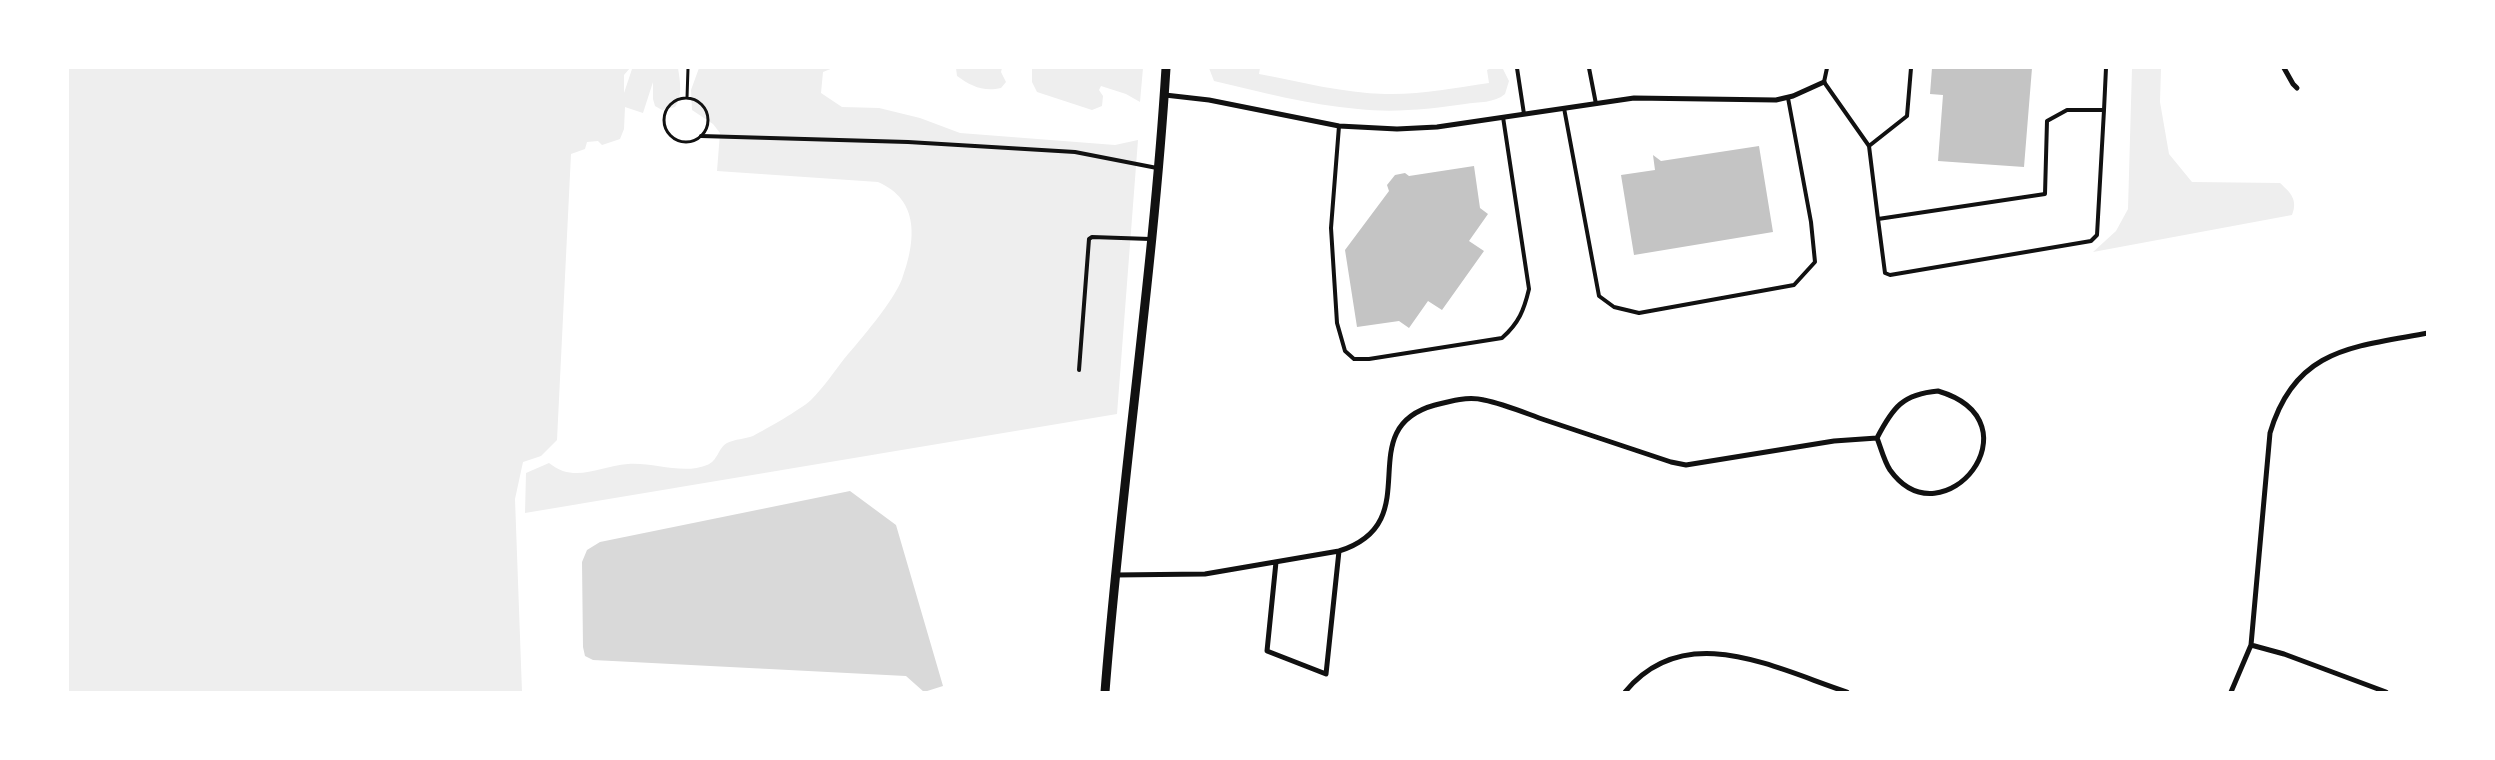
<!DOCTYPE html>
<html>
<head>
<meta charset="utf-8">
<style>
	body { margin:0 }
	#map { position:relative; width:2495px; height:760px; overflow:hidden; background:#fff; font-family:Karla,sans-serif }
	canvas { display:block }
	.frame { position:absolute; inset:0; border:69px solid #fff; pointer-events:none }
</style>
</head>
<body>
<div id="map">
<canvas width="2495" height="760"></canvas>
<div class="frame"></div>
</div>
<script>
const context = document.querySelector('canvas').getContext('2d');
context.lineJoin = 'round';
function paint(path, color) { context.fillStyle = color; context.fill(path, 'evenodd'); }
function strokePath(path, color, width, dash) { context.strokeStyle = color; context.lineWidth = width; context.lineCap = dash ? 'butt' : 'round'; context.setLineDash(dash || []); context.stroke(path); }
paint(new Path2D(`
	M68,68H678C680,81 683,96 675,107L662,110L655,106L653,99V82L643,113L625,107L624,129L620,139L602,145L598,141L587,142L585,149L571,154L557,440L541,456L523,462L515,499L522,692H68ZM630,68L632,69L624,93V75Z
	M699,68H833L823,72L821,93L842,107L879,108L920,118L960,133L1115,145L1138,140L1117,414L525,513L526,473L549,463C575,484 599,466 628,464C653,462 683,475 707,465C718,461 718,448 727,443C735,439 745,439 753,436C766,429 800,410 811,400C823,388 834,372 844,359C861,339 893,302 902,279C916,241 920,200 878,182L717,171L720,133L713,124L692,110L691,90Z
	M956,68H1002L1001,72L1006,82L1001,88C983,92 971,86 957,76Z
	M1032,68H1143L1140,102L1126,94L1101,86L1099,90L1103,96L1102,106L1092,110L1037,92L1032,82Z
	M1209,68H1260L1259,74C1301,82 1343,93 1385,94C1420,95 1454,88 1489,83L1487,70L1491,68L1503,69L1509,81L1505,94C1495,103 1478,102 1465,104C1430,109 1394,113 1358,109C1309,105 1262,92 1214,81Z
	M2132,68H2161L2160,102L2169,154L2192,182L2280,183C2291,193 2298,200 2292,215L2093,252L2116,231L2128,209Z`), '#eee');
paint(new Path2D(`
	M850,491L896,525L943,686L924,692L906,676L593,660L585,656L583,647L582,562L587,550L600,542Z`), '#d9d9d9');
paint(new Path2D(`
	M1932,68H2032L2024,167L1938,161L1943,95L1930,94Z
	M1759,146L1773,232L1634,255L1621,175L1655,170L1653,155L1661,161Z
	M1474,166L1480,208L1488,214L1469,241L1484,251L1442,310L1428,301L1409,328L1399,321L1357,327L1345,250L1389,191L1387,185L1395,175L1405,173L1409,176Z`), '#c4c4c4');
strokePath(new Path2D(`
	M664 120a22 22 0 1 1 44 0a22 22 0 1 1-44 0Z
	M687,98L688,68`), '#111', 3);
strokePath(new Path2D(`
	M1517,68L1524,114
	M1589,68L1596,104
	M1827,68L1824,82L1869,146L1907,116L1911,68
	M1564,108L1599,296L1614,307L1639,313L1794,285L1815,262L1811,222L1788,98
	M1339,126L1331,228L1337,323L1345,351L1354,359H1369L1502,338C1519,323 1524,310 1529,289L1503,117
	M701,136L908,142L1075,152L1157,168
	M1869,146L1878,219L2045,194L2047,121L2067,110H2104L2106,68
	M1878,219L1885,273L1890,275L2091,241L2097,235L2104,110
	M1079,370L1089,239L1092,237L1150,239`), '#111', 4);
strokePath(new Path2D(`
	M2284,68L2293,84L2297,88
	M1165,95L1209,100L1339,126L1397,129L1437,127L1634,98L1776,100L1793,96L1824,82
	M1938,391C2042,422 1943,544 1890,470C1884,461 1881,448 1877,438C1893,407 1903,394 1938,391Z
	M1276,562L1267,651L1326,674L1339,551
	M1115,575L1205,574L1339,551C1431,522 1348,429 1435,405C1450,401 1468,396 1484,400C1504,404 1525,413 1545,420C1587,434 1629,448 1671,462L1686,465L1834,441L1877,438
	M2251,645L2284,654L2386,692
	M1625,692C1685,619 1774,668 1847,692
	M2231,692L2251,645L2270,433C2295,348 2353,347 2428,333`), '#111', 5);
strokePath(new Path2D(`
	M1105,692C1121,484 1153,276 1166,68`), '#111', 9);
</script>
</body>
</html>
